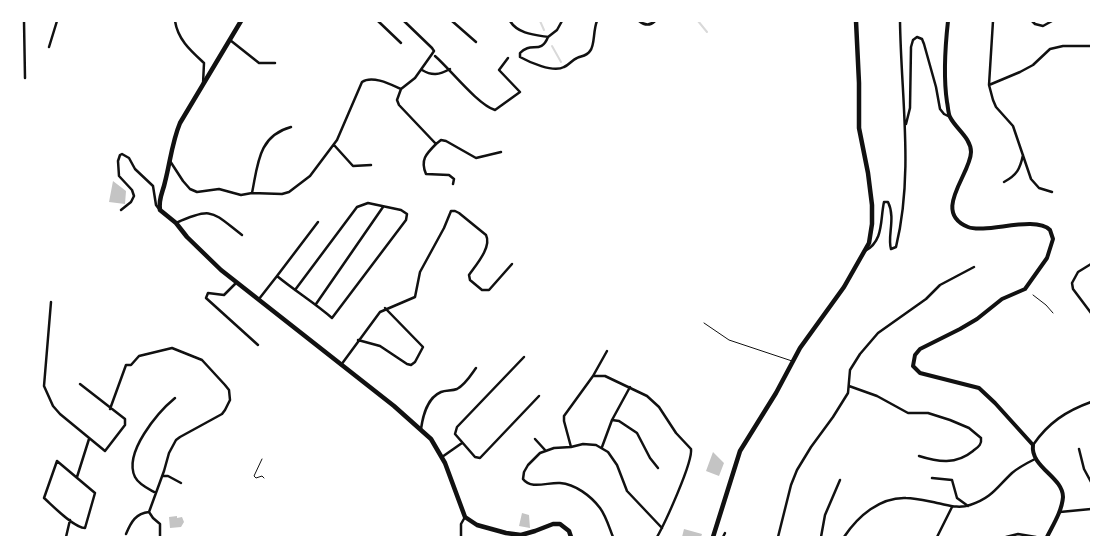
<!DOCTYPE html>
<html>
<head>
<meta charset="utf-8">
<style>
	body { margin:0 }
	#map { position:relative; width:1112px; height:558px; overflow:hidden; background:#fff; font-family:Lora,serif }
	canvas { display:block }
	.frame { position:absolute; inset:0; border:22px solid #fff; pointer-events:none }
</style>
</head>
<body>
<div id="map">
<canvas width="1112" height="558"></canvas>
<div class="frame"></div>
</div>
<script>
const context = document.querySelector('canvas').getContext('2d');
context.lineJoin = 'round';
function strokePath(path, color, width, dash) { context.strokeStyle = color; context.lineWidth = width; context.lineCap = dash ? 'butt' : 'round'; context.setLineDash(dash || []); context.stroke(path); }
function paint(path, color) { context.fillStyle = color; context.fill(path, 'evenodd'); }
strokePath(new Path2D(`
	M540,21L544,30
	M698,21L707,32
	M552,46L561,62`), '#d9d9d9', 2);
paint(new Path2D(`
	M113,181L126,191L125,204L109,202Z
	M713,452L724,463L719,476L706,471Z
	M522,513L529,515L530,528L519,526Z
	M177,516V518L182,517L184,522L181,527L170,528L169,517Z
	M684,529L702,534L701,537H682Z`), '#c4c4c4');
strokePath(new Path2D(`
	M262,459L254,476L256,478L262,476L264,478`), '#111', 1);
strokePath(new Path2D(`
	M1033,295L1046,305L1053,313
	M704,323L729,340L792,361`), '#111', 1);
strokePath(new Path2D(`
	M24,21L25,78
	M175,21C178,40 191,51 204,63L203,84
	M378,21L401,43
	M452,21L476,42
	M510,21C518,34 535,35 548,37L557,30L562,21
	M639,21C644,25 650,26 655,21
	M993,21L989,85L993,100L996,107L1013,126L1031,179L1039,188L1052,192
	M1032,21L1035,24L1043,26L1052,21
	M548,37C541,55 531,41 520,53V57C529,62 553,73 564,67C569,65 572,60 577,58C581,56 587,56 590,51C595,46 593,30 597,21
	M230,40L259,63H275
	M49,47L57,21
	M435,56C450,69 478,105 495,110L520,92L499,70L508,58
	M422,70C432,76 439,75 450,69
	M989,85L1020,72L1033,65L1050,49L1063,46H1091
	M401,89L397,100L399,105L436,144L441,140L446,141L476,158L501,152
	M906,124L910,108L911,47L913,40L917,37L922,39L924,44L936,87L940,109L944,114L948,116
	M436,144C426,154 420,160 426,174L449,175L454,179L453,184
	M334,145L353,166L371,165
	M170,161L183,181L190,189L197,192L219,189L241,195L252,193L282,194L289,192L310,176L337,140L362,82C372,75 390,84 401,89L415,78L432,54L434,51L432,48L404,21
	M1004,182C1017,175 1020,169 1023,155
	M252,193C258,164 258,136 291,127
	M121,210L131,202L134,196L132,190L119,176L118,161L120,155L122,154L129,158L135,169L153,186L156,205L159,209
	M176,223C213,206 212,212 242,235
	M865,251C884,241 880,220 884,202H888C896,218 887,237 891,249L896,247C914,173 901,97 900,21
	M1091,264L1078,272L1072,283L1073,289L1091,313
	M277,276L318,222
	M236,283L224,295L208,293L206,298L258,345
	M259,299L277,276C295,291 315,303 332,318L406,220L407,214L401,210L368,203L357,207L295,290
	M51,302L44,386L53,406L60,414L105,451L125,425V419L80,384
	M316,304L383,207
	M358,340L380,346L407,364L411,365L415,362L423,347L385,308
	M524,357L457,427L455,434L475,457L480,458L539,396
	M341,365L380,312L415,297L420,272L444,228L451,211H455L459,213L486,235C492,247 476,265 469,275L470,280L482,290H489L512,264
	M593,376H605L647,396L659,407L676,433L691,449C693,462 665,523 657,537
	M849,386L877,396L908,413H928L950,420L969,428L981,438C982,445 978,447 973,451C956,465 938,462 919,456
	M110,409L126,365H131L139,356L172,348L202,360L225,385L229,390L230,400L225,410L222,414L180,437L176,440L169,453L164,471L149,512L153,518L160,524V537
	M612,420L619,421L637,433L650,458L658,468
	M421,429C423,415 427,398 441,392C446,390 452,391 457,389C465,385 471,375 476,368
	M535,439L545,450
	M1033,445C1048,423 1066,411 1091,402
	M571,447L564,421V416L593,376L607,351
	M602,447L612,420L630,387
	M1079,449L1084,469L1091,482
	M442,457L462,443
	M57,461L95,493L85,528C74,528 53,506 44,498Z
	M163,476H168L181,483
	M77,477L89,439
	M932,478L952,480L957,498L968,506
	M156,493C149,489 139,485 135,477C123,453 158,412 175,398
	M1060,512L1091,509
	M126,534C131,522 136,513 149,512
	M66,537L70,520
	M461,537V524L465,517
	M613,537C609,527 606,516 600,508C591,496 575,484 560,483C548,482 531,490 523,479L524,472L528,465L540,453L554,448L571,447L583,444L596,445L608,452L617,465L627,491L662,528
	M723,537L725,533
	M778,537L791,485L797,470L811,447L833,417L848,393L850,370L860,354L878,333L926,299L940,285L974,267
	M821,537L825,515L840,480
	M844,537C858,516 880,497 906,498C916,498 927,501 937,503C948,505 958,509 970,505C992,498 997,487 1012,473C1019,467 1027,463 1035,459
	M937,537L952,507
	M1006,537L1018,534L1036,537`), '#111', 2.5);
strokePath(new Path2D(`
	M948,21C945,48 943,75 947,102C948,106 948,113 950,117C956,129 971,138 971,152C971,174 931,212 968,227C986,234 1035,215 1050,230L1053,239L1047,258L1025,289L1002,299L977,319L960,329L920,349L915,355L913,366L920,373L979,388L995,403L1033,445C1030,467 1063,477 1063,497C1062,511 1053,525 1047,537`), '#111', 4);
strokePath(new Path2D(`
	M241,21L180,123C172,142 170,163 165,182C163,192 158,199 160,210L176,223L187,237L221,270L394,406L431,439L445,463L465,517L477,525L506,533L521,535L535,531L553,524H560L569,531L571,537`), '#111', 4.5);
strokePath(new Path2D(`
	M713,537L740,451L776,393L800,348L844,287L869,243L872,224V205L868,173L859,128V83L856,21`), '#111', 4.5);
</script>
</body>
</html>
